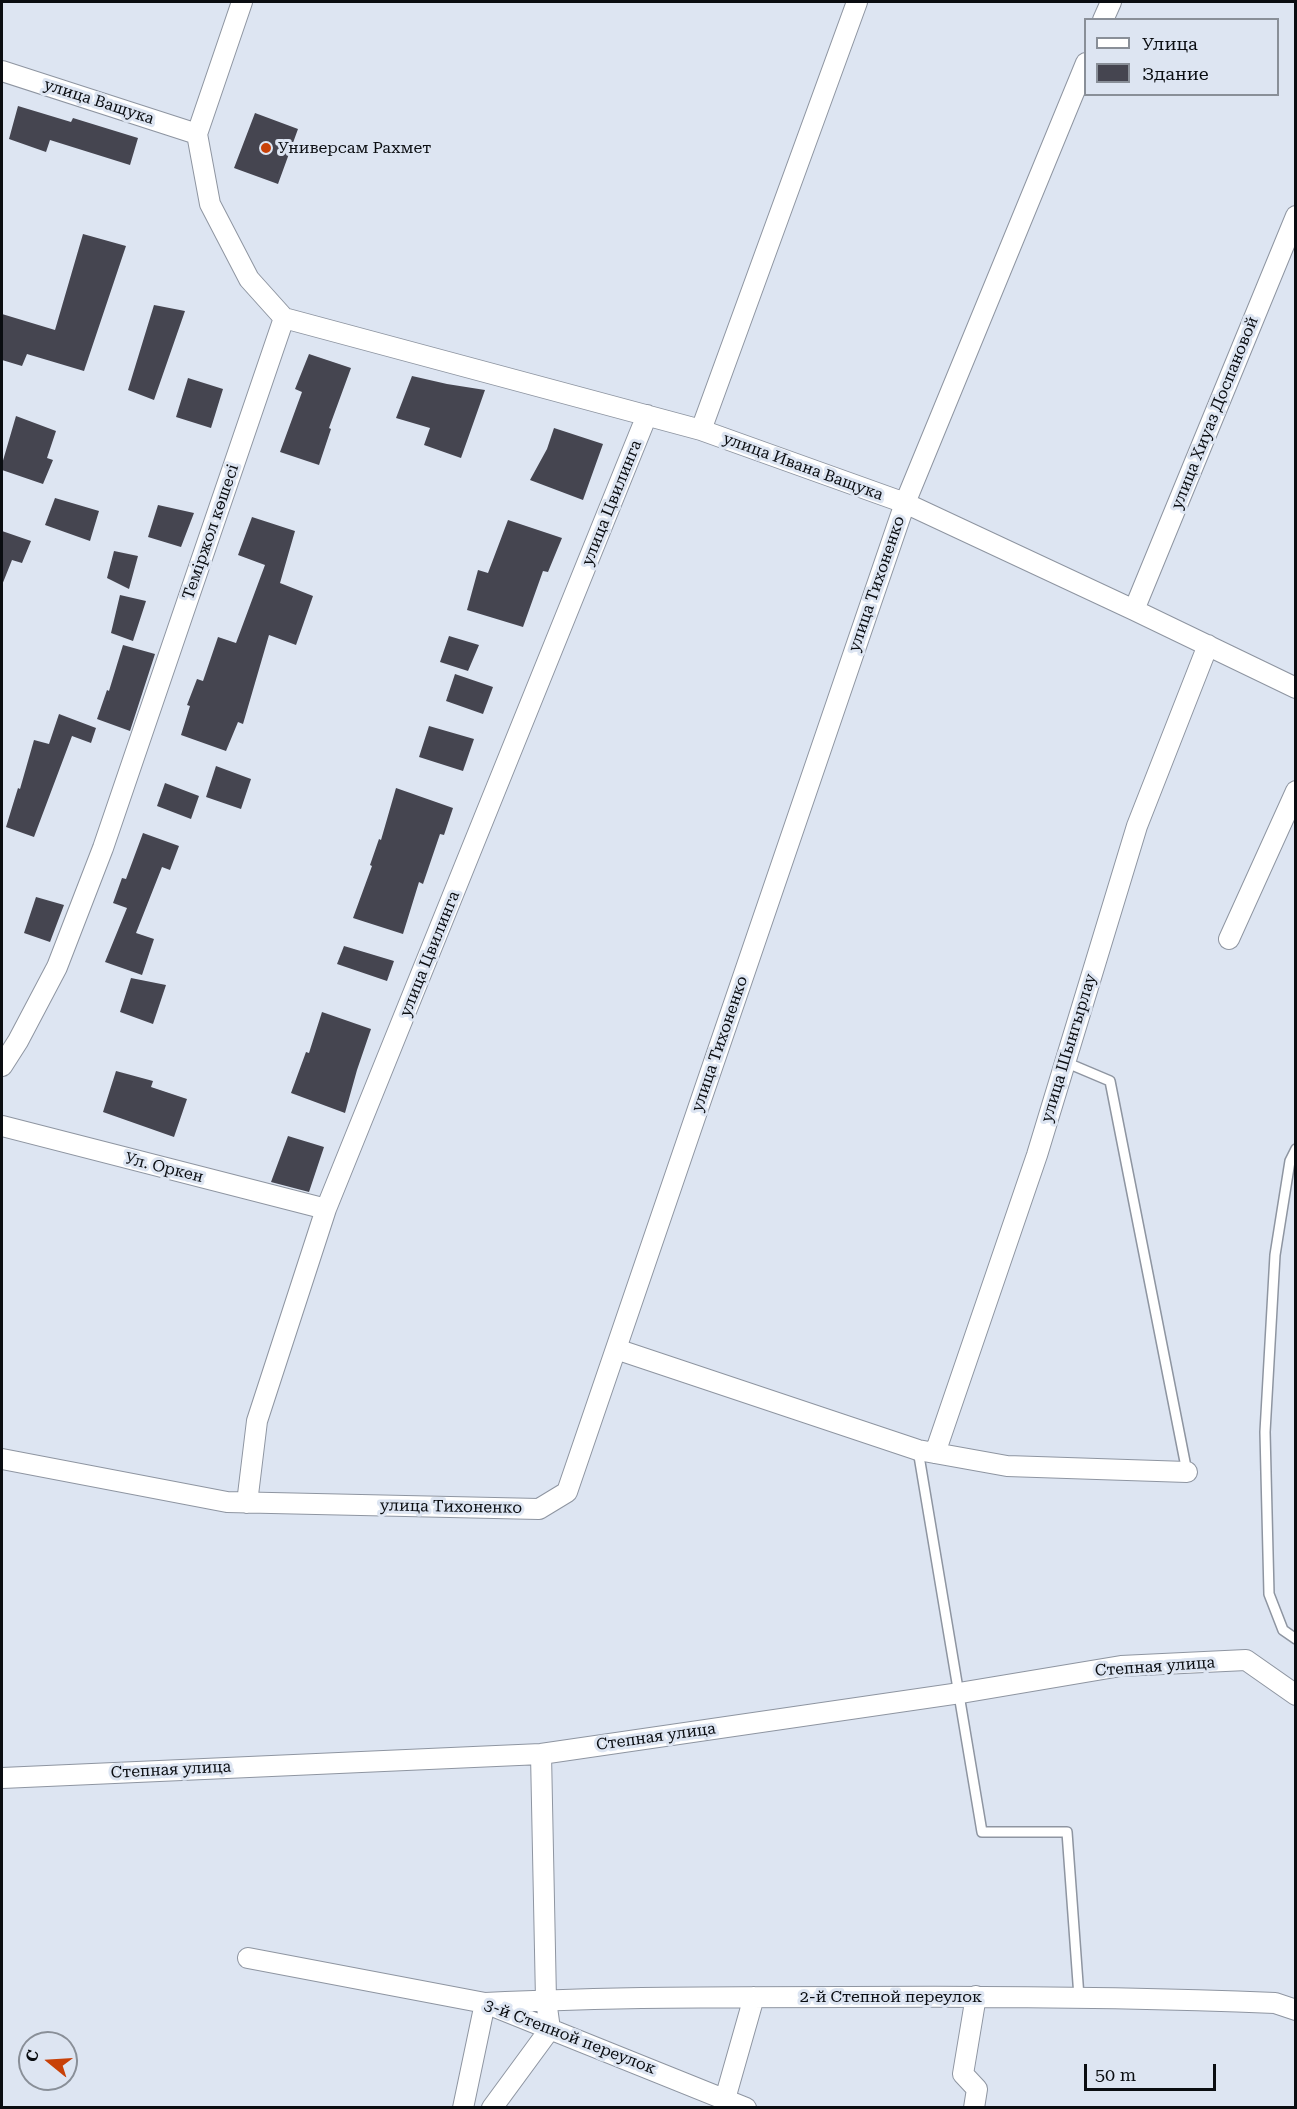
<!DOCTYPE html>
<html>
<head>
<meta charset="utf-8">
<style>
	body { margin:0 }
	#map { position:relative; width:1297px; height:2109px; overflow:hidden; background:#dde5f2; font-family:"Roboto Serif",serif }
	canvas { display:block }
	.frame { position:absolute; inset:0; border:3px solid #0a0d11; pointer-events:none }
	.legend { position:absolute; left:1084px; top:18px; width:195px; height:78px; box-sizing:border-box; background:#dde5f2; border:2px solid #898f98; margin:0; padding:8px 10px; list-style:none; font-size:18px; color:#0a0d11 }
	.legend li { display:flex; align-items:center; gap:12px; height:30px }
	.legend b { width:30px; border:2px solid #898f98 }
	.north { position:absolute; left:18px; top:2031px; width:60px; height:60px; box-sizing:border-box; background:#dde5f2; border:2px solid #898f98; border-radius:50%; rotate:288deg; font-size:16px; font-weight:700; line-height:24px; text-align:center; color:#0a0d11 }
	.north::after { content:''; display:block; margin:auto; width:21px; height:27px; background:#c84108; clip-path:polygon(50% 0,100% 100%,50% 72%,0 100%) }
	.scale { position:absolute; left:1084px; top:2064px; width:132px; height:27px; box-sizing:border-box; border:3px solid #0a0d11; border-top:0; padding-left:8px; font-size:18px; line-height:21px; white-space:nowrap; color:#0a0d11; -webkit-text-stroke:4px #dde5f2; paint-order:stroke }
</style>
</head>
<body>
<div id="map">
<canvas width="1297" height="2109"></canvas>
<div class="frame"></div>
<ul class="legend">
<li><b style="height:8px;background:#fff"></b>Улица</li>
<li><b style="height:16px;background:#454550"></b>Здание</li>
</ul>
<div class="north">С</div>
<div class="scale">50 m</div>
</div>
<script>
const context = document.querySelector('canvas').getContext('2d');
context.lineJoin = 'round';
function paint(path, color) { context.fillStyle = color; context.fill(path, 'evenodd'); }
function strokePath(path, color, width, dash) { context.strokeStyle = color; context.lineWidth = width; context.lineCap = dash ? 'butt' : 'round'; context.setLineDash(dash || []); context.stroke(path); }
function write(font, color, halo, rows, align = 'center') {
  context.font = font + ' "Roboto Serif",serif'; context.lineWidth = 6; context.setLineDash([]); context.textBaseline = 'middle'; context.strokeStyle = halo; context.fillStyle = color; for (const [text, x, y, turn = 0] of rows) {
    context.save(); context.translate(x, y); context.rotate((+turn || 0) * Math.PI / 180); context.textAlign = isNaN(turn) ? turn : align; if (halo) context.strokeText(text, 0, 0); context.fillText(text, 0, 0); context.restore();
  }
}
paint(new Path2D(`
	M18,106L71,122L73,118L138,138L130,165L50,140L46,152L9,139Z
	M255,113L298,129L278,184L234,168Z
	M83,234L126,246L84,371L27,354L22,366L2,360V314L55,330Z
	M154,305L185,311L154,400L128,390Z
	M309,354L351,368L329,428L331,429L319,465L280,452L302,392L295,389Z
	M412,376L447,384L485,390L461,458L424,445L430,428L396,418Z
	M188,378L223,389L211,428L176,417Z
	M16,416L56,431L47,458L53,460L43,484L2,470V464Z
	M554,428L603,444L583,500L530,480L547,449Z
	M55,498L99,511L90,541L45,525Z
	M158,505L194,513L181,547L148,537Z
	M252,517L295,531L280,583L313,596L296,645L269,635L243,724L238,722L226,751L181,735L190,706L187,705L197,679L203,681L218,637L236,643L265,565L238,555Z
	M508,520L562,538L548,572L543,571L523,627L467,610L478,570L488,573Z
	M2,531L31,541L22,563L12,560L2,585Z
	M114,551L138,556L129,589L107,578Z
	M120,595L146,601L133,641L111,633Z
	M449,636L479,645L468,671L440,662Z
	M123,645L155,654L130,731L97,719L107,690L109,691Z
	M455,674L493,687L483,714L446,701Z
	M59,714L96,728L91,743L72,736L34,837L6,827L18,788L20,789L34,740L49,744Z
	M429,726L474,739L463,771L419,757Z
	M216,766L251,779L241,809L206,797Z
	M165,783L199,796L191,819L157,806Z
	M396,788L453,808L444,835L440,834L423,884L419,882L403,934L353,918L372,866L370,865L379,839L381,840Z
	M143,833L179,846L170,870L162,867L136,933L154,939L142,975L105,962L127,908L113,903L122,878L126,879Z
	M36,897L64,905L50,942L24,933Z
	M344,946L394,961L387,981L337,964Z
	M131,978L166,985L153,1024L120,1012Z
	M322,1012L371,1029L357,1070L345,1113L291,1093L306,1052L309,1053Z
	M116,1071L153,1081L151,1087L187,1099L174,1137L103,1112Z
	M288,1136L324,1147L309,1192L271,1182Z`), '#454550');
const service = new Path2D(`
	M1065,1062L1110,1081L1187,1472
	M1296,1149L1290,1161L1275,1255L1265,1432L1269,1594L1283,1630L1296,1639
	M918,1450L982,1832H1067L1079,1997`);
const minor = new Path2D(`
	M242,2L197,134L210,204L249,279L284,318
	M1103,20L1111,2
	M2,71L197,134
	M284,318L701,430L905,503L1134,610L1296,688
	M701,430L857,2
	M1134,610L1296,216
	M1229,939L1296,791
	M2,1066L18,1041L57,967L103,848L284,318
	M2,1126L326,1209
	M616,1349L918,1450L1007,1466L1187,1472
	M935,1453L1037,1155L1137,826L1208,645
	M2,1459L227,1502L539,1509L567,1492L905,503L1086,63
	M247,1503L257,1421L326,1209L647,415
	M2,1778L541,1754L960,1693L1121,1666L1246,1660L1296,1695
	M248,1958L485,2003L746,2108
	M725,2099L754,1997
	M463,2108L485,2003C606,1997 727,1997 848,1997C991,1996 1133,1997 1275,2003L1296,2010
	M492,2108L550,2029L546,2000L541,1754
	M974,2108L977,2089L963,2074L976,1996`);
strokePath(service, '#8e95a1', 12);
strokePath(minor, '#8e95a1', 22);
strokePath(service, '#fff', 9);
strokePath(minor, '#fff', 20);
for (const [x, y, r, color] of [
	[266,148,6,"#c84108"]
]) { const dot = new Path2D(); dot.arc(x, y, r, 0, 2 * Math.PI); context.fillStyle = color; context.fill(dot); strokePath(dot, '#dde5f2', 2); }
write('16px', '#0a0d11', '#dde5f2', [
	["улица Ващука",99,102,18],
	["улица Хиуаз Доспановой",1215,413,-68],
	["улица Ивана Ващука",803,467,20],
	["улица Цвилинга",612,503,-68],
	["Теміржол көшесі",211,532,-71],
	["улица Тихоненко",877,584,-71],
	["улица Цвилинга",430,954,-68],
	["улица Тихоненко",720,1044,-71],
	["улица Шынгырлау",1069,1048,-73],
	["Ул. Оркен",164,1168,14],
	["улица Тихоненко",451,1507,1],
	["Степная улица",1155,1667,-4],
	["Степная улица",656,1737,-8],
	["Степная улица",171,1770,-3],
	["2-й Степной переулок",891,1997],
	["3-й Степной переулок",570,2037,21]
]);
write('16px', '#0a0d11', '#dde5f2', [
	["Универсам Рахмет",278,148]
], 'left');
</script>
</body>
</html>
